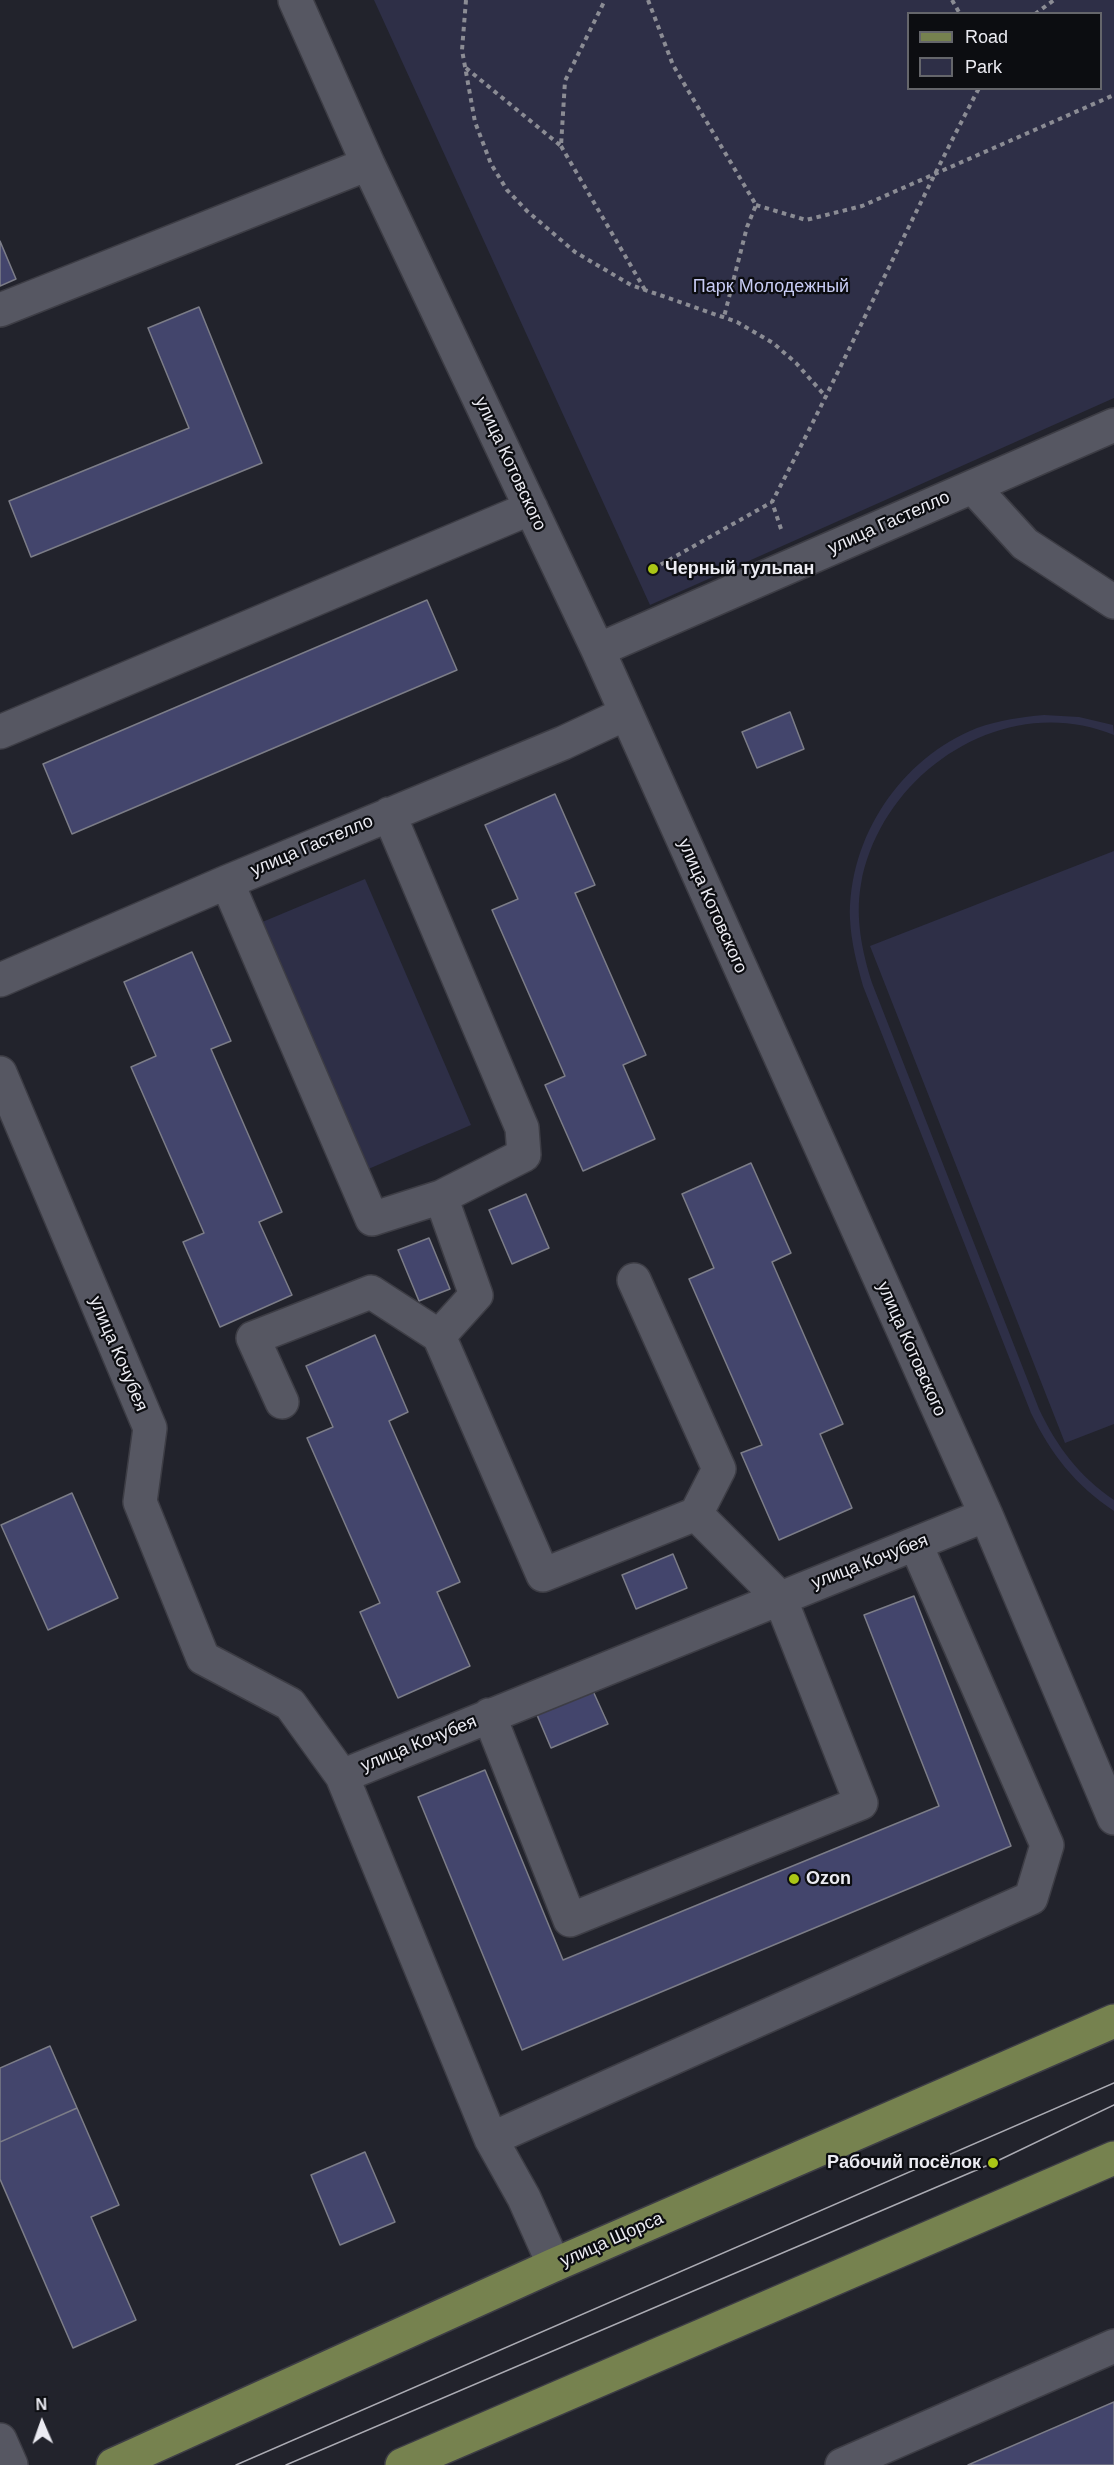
<!DOCTYPE html>
<html>
<head>
<meta charset="utf-8">
<style>
	body { margin:0 }
	#map { position:relative; width:1114px; height:2465px; overflow:hidden; background:#22232c; font-family:Arial,sans-serif }
	canvas { display:block }
	.legend { position:absolute; left:907px; top:12px; width:195px; height:78px; box-sizing:border-box; background:#0c0d11; border:2px solid #65666b; margin:0; padding:8px 10px; list-style:none; font-size:18px; color:#ebebf2 }
	.legend li { display:flex; align-items:center; gap:12px; height:30px }
	.legend b { width:30px; border:2px solid #65666b }
	.north { position:absolute; left:12px; top:2393px; width:60px; height:60px; -webkit-text-stroke:4px #0c0d11; paint-order:stroke; rotate:358deg; font-size:16px; font-weight:700; line-height:24px; text-align:center; color:#ebebf2 }
	.north::after { content:''; display:block; margin:auto; width:21px; height:27px; background:#ebebf2; clip-path:polygon(50% 0,100% 100%,50% 72%,0 100%) }
</style>
</head>
<body>
<div id="map">
<canvas width="1114" height="2465"></canvas>
<ul class="legend">
<li><b style="height:8px;background:#76824f"></b>Road</li>
<li><b style="height:16px;background:#2e2f47"></b>Park</li>
</ul>
<div class="north">N</div>
</div>
<script>
const context = document.querySelector('canvas').getContext('2d');
context.lineJoin = 'round';
function paint(path, color) { context.fillStyle = color; context.fill(path, 'evenodd'); }
function strokePath(path, color, width, dash) { context.strokeStyle = color; context.lineWidth = width; context.lineCap = dash ? 'butt' : 'round'; context.setLineDash(dash || []); context.stroke(path); }
function write(font, color, halo, rows, align = 'center') {
  context.font = font + ' Arial,sans-serif'; context.lineWidth = 4.5; context.setLineDash([]); context.textBaseline = 'middle'; context.strokeStyle = halo; context.fillStyle = color; for (const [text, x, y, turn = 0] of rows) {
    context.save(); context.translate(x, y); context.rotate((+turn || 0) * Math.PI / 180); context.textAlign = isNaN(turn) ? turn : align; if (halo) context.strokeText(text, 0, 0); context.fillText(text, 0, 0); context.restore();
  }
}
paint(new Path2D(`
	M374,0H1114V398L650,605ZM908,14H1100V88H908Z
	M1044,715L1079,717L1113,725L1114,735C1004,690 881,773 861,884C855,918 862,951 872,983L1039,1409C1057,1447 1079,1476 1114,1500V1511C1075,1485 1051,1454 1031,1413L863,986C857,964 851,942 850,919C848,837 901,758 977,728C999,720 1022,717 1044,715Z
	M1114,851V1424L1065,1443L870,946Z
	M365,879L471,1125L366,1170L260,923Z`), '#2e2f47');
const building = new Path2D(`
	M0,241L16,279L0,286Z
	M199,307L262,463L31,557L9,501L189,428L148,328Z
	M427,600L457,670L72,834L43,764Z
	M790,712L804,749L757,768L742,732Z
	M555,794L595,885L575,893L646,1055L623,1065L655,1139L583,1171L545,1085L565,1076L492,910L518,899L485,825Z
	M192,952L231,1041L211,1049L282,1212L259,1222L292,1295L220,1327L183,1242L204,1233L131,1067L156,1056L124,982Z
	M751,1163L791,1253L772,1262L843,1424L820,1434L852,1508L779,1540L741,1453L762,1445L689,1279L714,1268L682,1194Z
	M526,1194L549,1248L512,1264L489,1210Z
	M429,1238L450,1289L419,1301L398,1250Z
	M375,1335L408,1412L389,1421L460,1582L437,1592L470,1666L398,1698L360,1612L380,1603L307,1438L333,1427L306,1366Z
	M72,1493L118,1598L48,1630L1,1525Z
	M673,1554L687,1588L636,1609L622,1575Z
	M914,1596L1011,1846L522,2050L418,1797L485,1770L563,1960L939,1806L864,1615Z
	M593,1691L608,1724L551,1748L537,1715Z
	M50,2046L77,2108L0,2142V2068Z
	M77,2108L119,2205L91,2217L136,2320L73,2348L0,2179V2142Z
	M365,2152L395,2222L340,2245L311,2175Z
	M1114,2402V2465H968Z`);
paint(building, '#43456c');
strokePath(building, '#7c7d88', 1.5);
const minor = new Path2D(`
	M295,0L368,164L598,650L986,1515L1114,1818
	M0,310L368,164
	M973,487L1025,544L1114,602
	M598,650L1114,425
	M0,732L531,508
	M227,882L372,1219L441,1197L524,1155L522,1128L389,814
	M0,980L227,882L563,743L625,714
	M0,1073L150,1428L140,1502L203,1658L290,1704L342,1776L491,2139L524,2198L554,2265
	M441,1197L476,1295L439,1336L543,1575L696,1514L780,1598L861,1803L570,1920L489,1715
	M634,1280L719,1469L696,1514
	M282,1402L253,1338L371,1292L439,1336
	M342,1776L986,1515
	M491,2139L1031,1898L1047,1845L916,1545
	M0,2440L11,2465
	M842,2465L1114,2346`);
const major = new Path2D(`
	M113,2465L554,2265L1114,2021
	M402,2465L1114,2158`);
strokePath(minor, '#3d3d45', 36);
strokePath(major, '#3d3d45', 36);
strokePath(new Path2D(`
	M466,0L462,50L475,122L491,164L507,190L527,211L575,252L631,285L737,322L773,343L796,363L827,398
	M648,0L673,65L756,205L747,227L724,317
	M952,0L960,14
	M1035,14L1054,0
	M466,68L561,146L565,81L605,0
	M561,146L645,290
	M756,205L806,220L862,206L1114,95
	M781,529L772,502C844,365 907,225 979,88
	M653,569L772,502`), '#8b8c94', 4, [4.5, 4.5]);
strokePath(minor, '#565762', 33);
strokePath(major, '#76824f', 33);
strokePath(new Path2D(`
	M236,2465L1114,2083
	M286,2465L993,2163L1114,2105`), '#ababb3', 1.5);
for (const [x, y, r, color] of [
	[653,569,6,"#abc616"],
	[794,1879,6,"#abc616"],
	[993,2163,6,"#abc616"]
]) { const dot = new Path2D(); dot.arc(x, y, r, 0, 2 * Math.PI); context.fillStyle = color; context.fill(dot); strokePath(dot, '#0c0d11', 2); }
write('18px', '#c8ccf4', '#0c0d11', [
	["Парк Молодежный",771,287]
]);
write('18px', '#ebebf2', '#0c0d11', [
	["улица Котовского",510,464,65],
	["улица Гастелло",889,523,-24],
	["улица Гастелло",312,846,-23],
	["улица Котовского",712,906,66],
	["улица Котовского",911,1349,66],
	["улица Кочубея",118,1354,67],
	["улица Кочубея",870,1562,-21],
	["улица Кочубея",419,1744,-22],
	["улица Щорса",612,2240,-24]
]);
write('bold 18px', '#ebebf2', '#0c0d11', [
	["Черный тульпан",665,569],
	["Ozon",806,1879],
	["Рабочий посёлок",981,2163,"right"]
], 'left');
</script>
</body>
</html>
